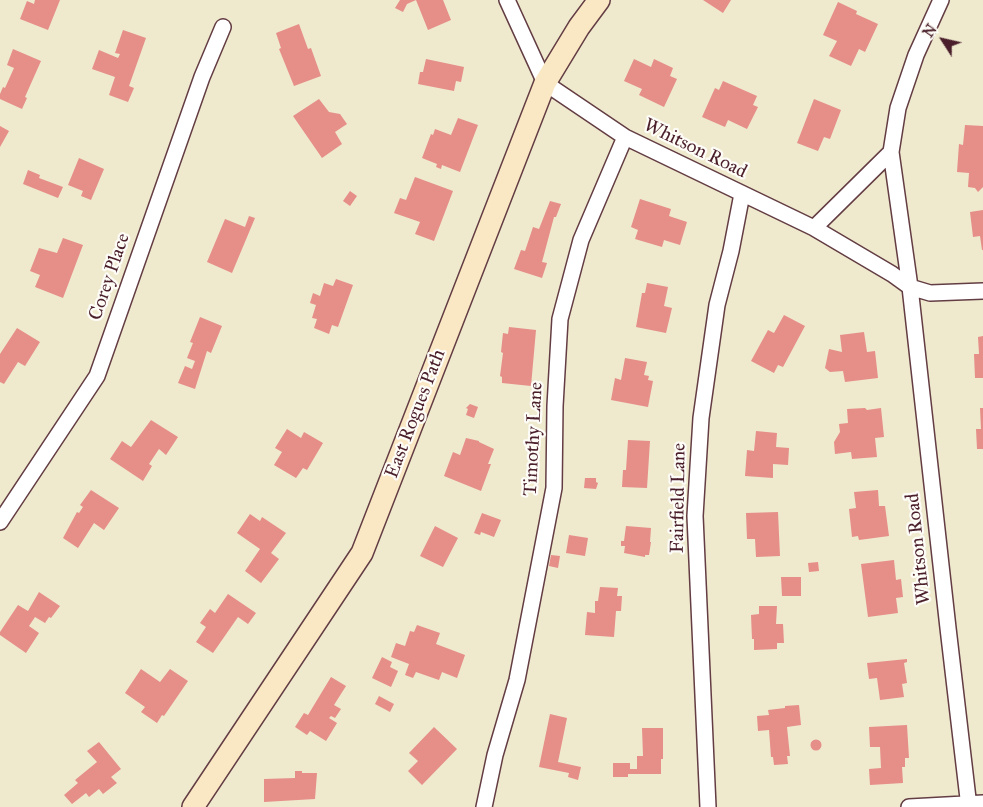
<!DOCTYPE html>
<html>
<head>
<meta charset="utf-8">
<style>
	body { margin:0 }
	#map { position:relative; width:983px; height:807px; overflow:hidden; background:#efe9ce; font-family:"IM FELL Great Primer",serif }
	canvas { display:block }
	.north { position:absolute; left:918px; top:15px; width:50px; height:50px; -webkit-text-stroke:4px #fdfcf7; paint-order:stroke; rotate:305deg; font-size:14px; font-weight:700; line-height:20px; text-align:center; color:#4a1f2b }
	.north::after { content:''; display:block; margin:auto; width:18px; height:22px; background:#4a1f2b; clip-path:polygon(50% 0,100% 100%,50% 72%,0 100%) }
</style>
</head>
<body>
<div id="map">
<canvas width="983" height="807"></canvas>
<div class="north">N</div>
</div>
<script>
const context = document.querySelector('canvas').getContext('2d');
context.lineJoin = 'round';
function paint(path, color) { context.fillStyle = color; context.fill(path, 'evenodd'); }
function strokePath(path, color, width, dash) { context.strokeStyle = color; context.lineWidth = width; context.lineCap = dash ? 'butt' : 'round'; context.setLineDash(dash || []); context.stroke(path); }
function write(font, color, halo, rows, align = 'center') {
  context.font = font + ' "IM FELL Great Primer",serif'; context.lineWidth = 4.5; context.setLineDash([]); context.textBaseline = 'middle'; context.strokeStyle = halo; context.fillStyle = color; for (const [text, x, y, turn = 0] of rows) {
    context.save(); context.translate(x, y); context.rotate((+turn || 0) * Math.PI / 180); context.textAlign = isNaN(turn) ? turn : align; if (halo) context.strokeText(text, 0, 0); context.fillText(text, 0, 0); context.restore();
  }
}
paint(new Path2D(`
	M35,0H60L48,30L20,19L27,1L34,4Z
	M400,0H443L451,20L428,30L416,0L407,4L403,12L395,8Z
	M703,0H731L723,13Z
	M838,2L857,11L856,14L878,24L865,52L859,49L851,66L829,56L837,41L823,35Z
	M299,24L308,49L311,48L321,76L294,86L279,49L281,48L276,33Z
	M123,30L146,38L129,86L134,88L128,102L109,95L115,77L92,69L99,50L118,58L120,54L115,53Z
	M13,49L41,61L25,97L27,98L22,109L0,99V94L3,87L5,88L14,68L7,65Z
	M426,59L464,67L461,82L456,81L454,91L418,84L420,72H423Z
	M634,59L651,67L654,59L673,68L670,76L677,79L664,107L639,95L642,89L624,81Z
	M723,81L757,96L753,105L758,107L747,129L728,120L725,127L702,117L715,88L719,90Z
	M319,99L329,112L340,114L347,124L335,132L342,144L322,158L293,116Z
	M814,99L841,110L830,139L824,137L818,151L797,143Z
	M458,118L478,125L460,172L442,165L441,169L436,167L437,164L422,158L431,134L433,135L435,129L451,135Z
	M965,125L983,126V187L978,192L975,188L968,187L969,173L957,172L959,144L963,145Z
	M0,126L9,131L0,147Z
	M79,158L104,169L91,200L81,196L83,191L68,185Z
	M28,170L40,175L39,178L63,187L58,198L23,184Z
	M415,177L453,191L434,241L415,234L420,222L394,213L400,198L406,200Z
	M350,191L357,196L350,206L343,201Z
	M640,199L671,209L669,216L687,222L680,245L664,240L662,247L635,239L638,230L631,227Z
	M550,201L561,204L556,217H554L542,262L547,263L542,278L514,269L521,250L525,251L533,227L539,229Z
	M983,210V250H982L980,236L973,237L970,212Z
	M249,216L255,218L232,273L207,262L225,219L245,227Z
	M63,238L83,245L63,298L35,287L40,275L30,271L39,248L57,253Z
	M336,279L353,285L338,327L332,325L329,334L314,328L317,319L312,318L316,305L310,303L313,293L320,296L324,283L333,286Z
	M647,283L668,287L664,306L672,308L666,333L636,327L642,293H645Z
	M784,315L805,326L783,367L778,365L774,373L751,361L768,330L774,333Z
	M200,317L222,326L211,353L207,351L195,389L178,383L185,366L192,369L195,361L187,358L193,343L190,342Z
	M509,327L536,330L531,386L502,383V377L500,376L503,353L501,352L503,333L508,334Z
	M17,328L40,342L25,366L18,362L4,384L0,382V354Z
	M864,332L867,352L875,351L878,378L845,382L843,371L830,372L825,368L829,349L842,352L840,335Z
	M983,336V378H975L974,354H979L978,337Z
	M625,358L647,362L644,375L649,376L648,380L653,381L648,407L611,400L615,378L621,380Z
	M470,404L478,407L474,418L466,415L468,409L466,408Z
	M865,408L867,410L881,408L884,437L875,438L877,457L852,459L851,452L835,454L834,442L840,432L839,424L848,423L847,409Z
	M980,408H983V449H977L976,429H981Z
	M151,420L178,437L166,455L159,449L149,464L152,466L143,481L110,459L122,441L131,447Z
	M287,429L301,438L304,432L323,443L307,470L303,468L296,478L274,465L282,452L275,448Z
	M756,431L777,433L776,447L789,448L788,465L773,464V478L745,476L747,450L754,451Z
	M466,438L479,441V442L494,449L488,464H491L481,491L444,476L453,452L460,455Z
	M628,440L650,441L647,488L622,487L623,470H626Z
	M585,478H596V482L598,483L596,489L584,488Z
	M91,490L119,508L104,530L94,523L78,548L63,538L77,512L79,513L83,507L80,505Z
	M878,490L879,506H885L889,536L859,540L858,536L852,537L849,509L856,508L854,492Z
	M778,512L780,556L756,557L755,539H747L746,513Z
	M482,513L501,520L494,537L481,532L480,535L474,533Z
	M250,514L260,521L262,517L286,533L271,553L279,559L261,583L245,571L260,549L237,533Z
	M435,526L458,538L443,567L420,556Z
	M626,526L651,528L650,542H651L649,555H645V557L624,553L625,546H621V541H624Z
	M569,535L588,538L585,556L566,553Z
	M551,555L560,556L558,568L549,566Z
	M894,560L896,580L901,579L903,597L896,598L898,613L868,617L861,564Z
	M818,562L819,571L809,572L808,563Z
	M781,577H801V596H782Z
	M600,587L618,588L617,596H622L621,611H616L614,637L585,635L587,612L595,613V601H598Z
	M39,592L60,606L51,618L49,617L45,623L35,617L29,626L39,633L26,653L0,635V632L18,605L28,611Z
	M228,594L256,613L248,624L238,617L213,653L196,642L206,627L200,623L210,609L215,613Z
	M759,606H777L776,624H783L784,643H777V649L754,650V639H752L751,615L759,614Z
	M417,625L440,633L436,644L465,655L457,678L442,672L439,680L416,672L413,678L405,675L409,664L391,657L396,643L405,646L410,631L414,632Z
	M382,657L392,662L390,667L398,671L391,687L372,678Z
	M907,659V662L904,663L907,683L902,684L904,697L880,700L877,678L869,679L867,663Z
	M141,669L160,682L170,669L188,681L164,716L162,715L157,723L141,712L145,707L125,693Z
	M331,677L346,686L334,705L341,709L335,718L331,716L329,718L337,723L326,741L310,731L307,735L295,727L304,713L308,715Z
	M379,696L394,704L390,712L375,704Z
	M799,705L801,725L787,727L790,756H787L788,764L774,765L773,757H771L769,730L758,731L757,716L769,715L768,710L785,708V706Z
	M550,714L567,718L558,762L581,767L578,780L568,777L569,773L539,767Z
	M907,725L909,758H905V767H902L903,783L870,785L869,769L881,768L880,747H870L869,727Z
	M434,727L457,749L422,785L408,771L418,761L409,753Z
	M642,728H663V759H661V774H628V777H613V763H630V769H637V756H643Z
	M810.5 745a5.5 5.5 0 1 1 11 0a5.5 5.5 0 1 1-11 0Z
	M99,742L121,769L111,777L117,783L103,794L99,789L89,797L86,793L72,804L64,795L78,783L75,780L97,762L87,751Z
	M295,771H302V773H317L315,799L264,802V779L295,778Z`), '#e68e88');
const street = new Path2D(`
	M507,0L545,83L625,137L814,228L892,274L910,287L948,628L969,807
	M891,152L910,287L930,293L983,291
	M814,228L891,152L898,108L916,55L941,0
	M0,522L97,376L202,77L223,27
	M484,807L495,755L517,680L554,488L555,406L560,319L581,240L625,137
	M708,807L695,516L701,418L717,305L731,251L742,194
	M909,807L983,803`);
const secondary = new Path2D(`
	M193,807L362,553L545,83L579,27L599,0`);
strokePath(street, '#633d43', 18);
strokePath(secondary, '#633d43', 24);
strokePath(street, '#fff', 15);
strokePath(secondary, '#fae7c3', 21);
write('19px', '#4a1f2b', '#fdfcf7', [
	["Whitson Road",695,149,26],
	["Corey Place",110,277,-71],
	["East Rogues Path",416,414,-69],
	["Timothy Lane",534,439,-87],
	["Fairfield Lane",679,498,-89],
	["Whitson Road",919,549,-96]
]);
</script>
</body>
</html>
